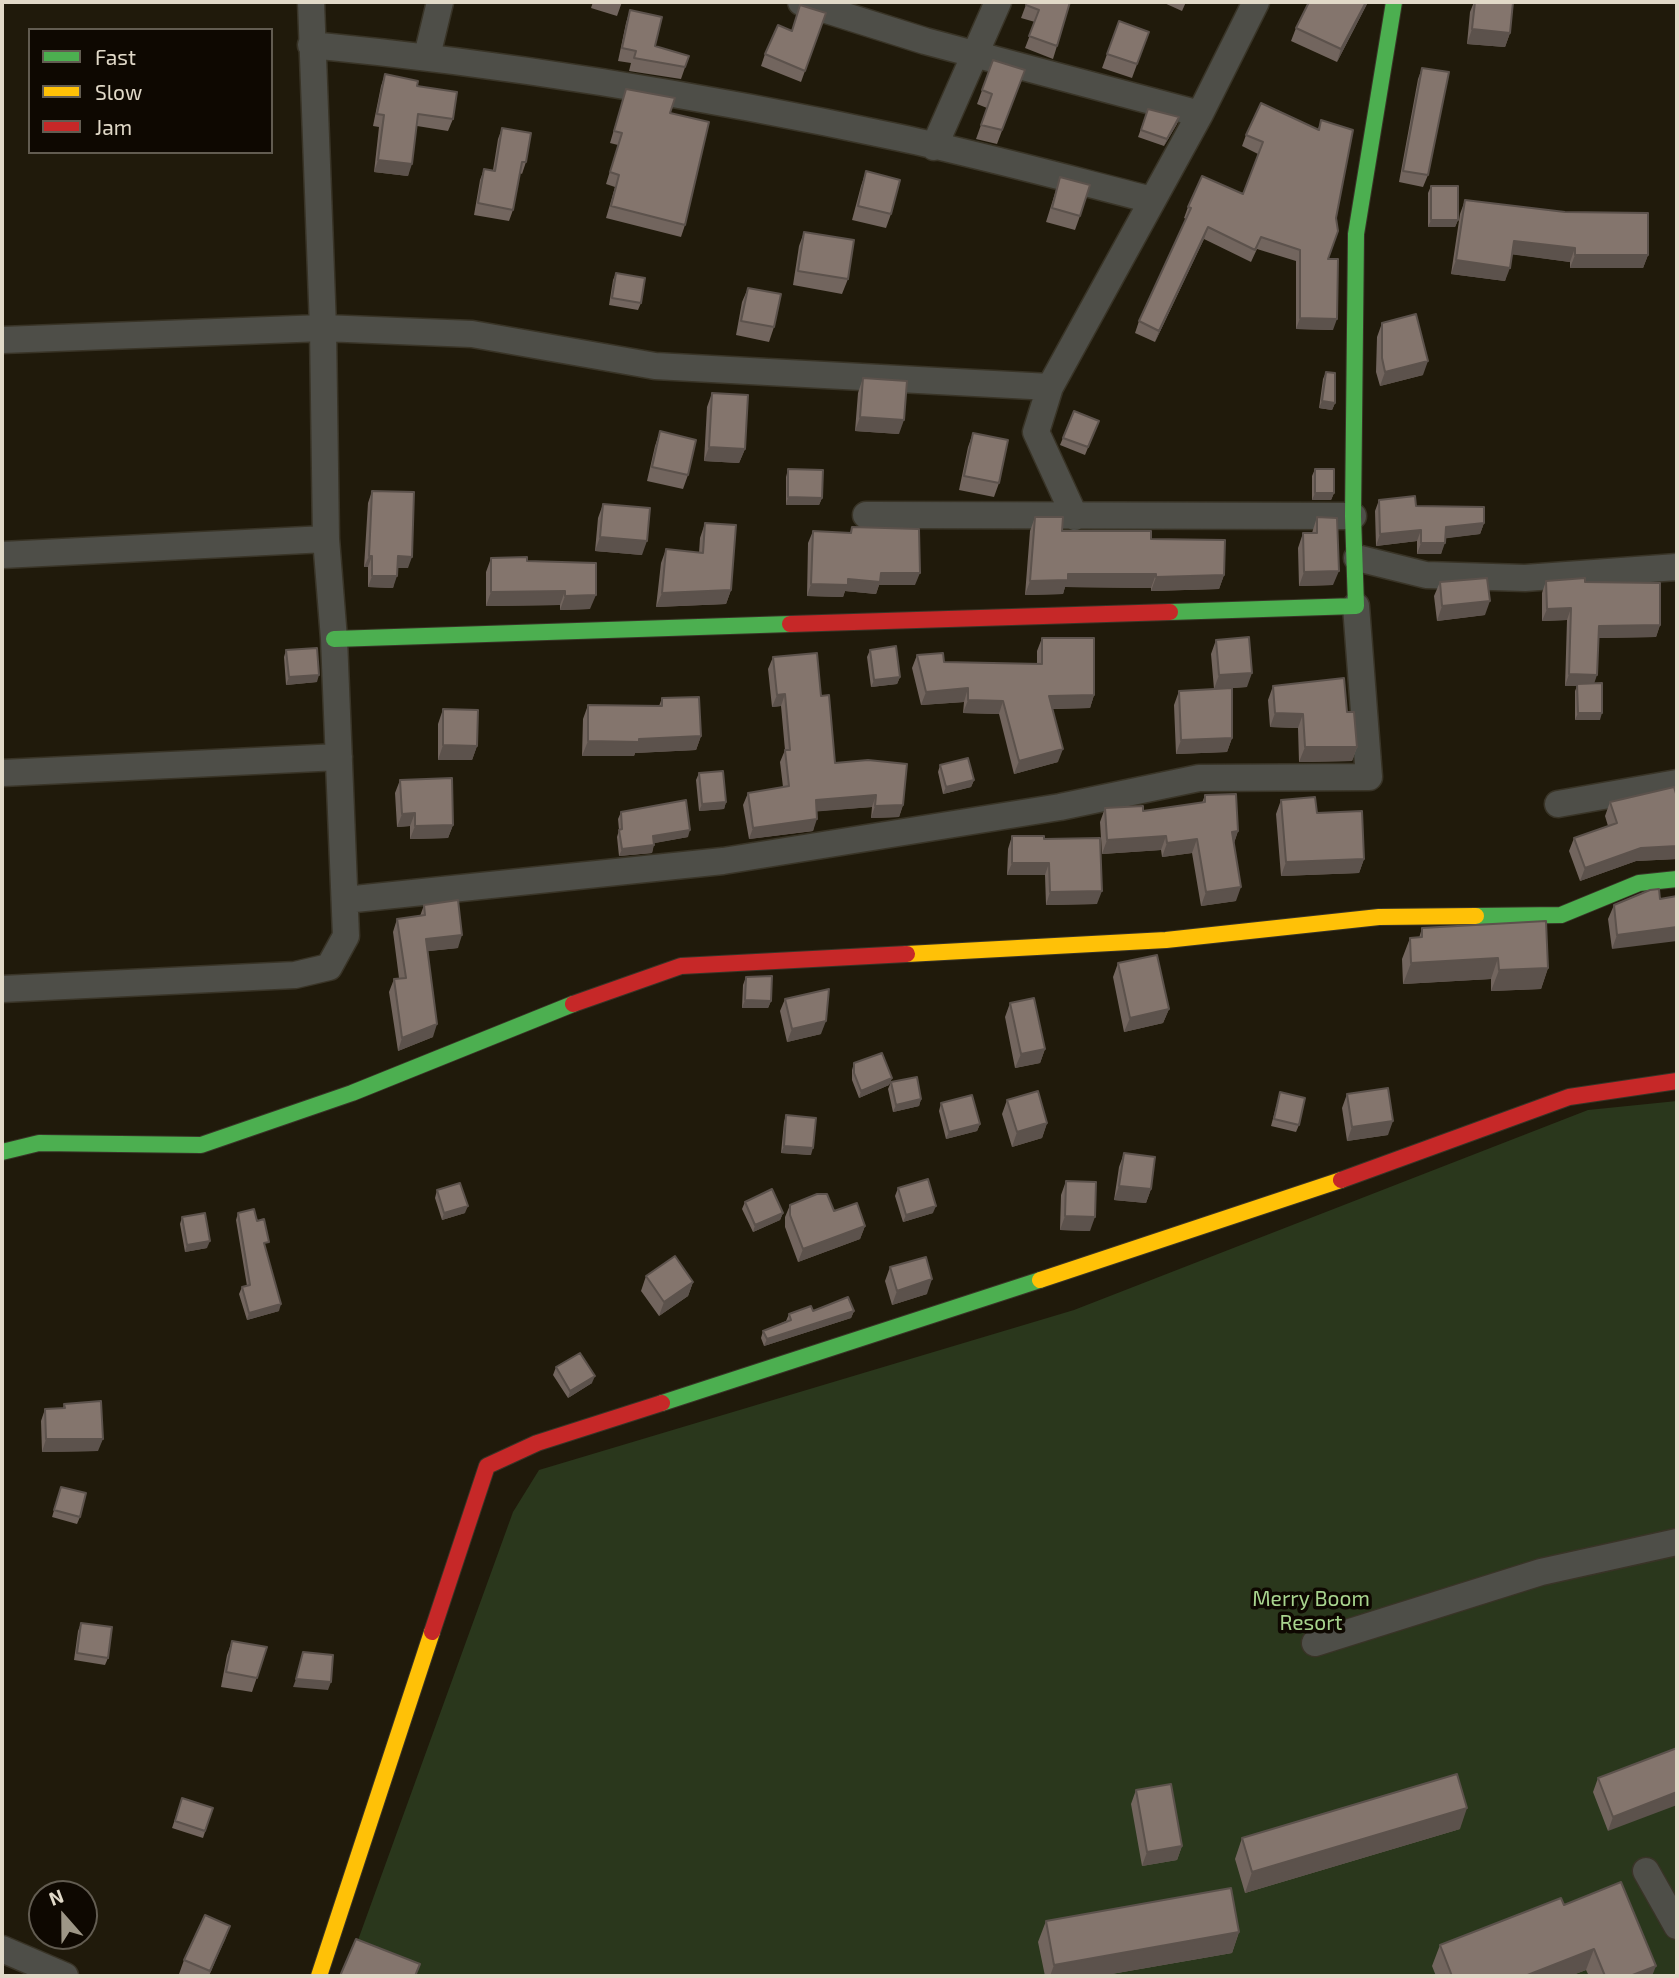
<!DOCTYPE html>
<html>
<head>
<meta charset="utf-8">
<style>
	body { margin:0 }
	#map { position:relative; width:1679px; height:1978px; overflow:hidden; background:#201a0b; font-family:"Exo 2",sans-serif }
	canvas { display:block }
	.frame { position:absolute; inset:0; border:4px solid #e1d9c8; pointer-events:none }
	.legend { position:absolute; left:28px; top:28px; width:245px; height:126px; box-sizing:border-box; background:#0e0801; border:2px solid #625c51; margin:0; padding:9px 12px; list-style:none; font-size:21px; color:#e1d9c8 }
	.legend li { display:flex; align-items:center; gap:14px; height:35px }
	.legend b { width:35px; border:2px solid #625c51 }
	.north { position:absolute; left:28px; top:1880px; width:70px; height:70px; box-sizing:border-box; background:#0e0801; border:2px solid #625c51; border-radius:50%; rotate:339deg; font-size:19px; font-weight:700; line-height:28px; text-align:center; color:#e1d9c8 }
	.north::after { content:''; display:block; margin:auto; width:24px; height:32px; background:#9d9686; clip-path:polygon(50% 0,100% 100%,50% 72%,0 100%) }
</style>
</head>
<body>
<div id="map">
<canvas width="1679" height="1978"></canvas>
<div class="frame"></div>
<ul class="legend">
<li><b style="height:9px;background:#4caf50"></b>Fast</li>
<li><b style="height:9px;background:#ffc107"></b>Slow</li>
<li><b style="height:9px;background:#c62828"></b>Jam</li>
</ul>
<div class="north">N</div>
</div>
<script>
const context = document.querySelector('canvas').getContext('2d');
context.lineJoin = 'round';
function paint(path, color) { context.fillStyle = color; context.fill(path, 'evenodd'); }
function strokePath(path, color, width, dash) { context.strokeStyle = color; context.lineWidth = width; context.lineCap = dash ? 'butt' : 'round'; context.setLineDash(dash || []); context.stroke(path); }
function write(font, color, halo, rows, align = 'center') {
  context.font = font + ' "Exo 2",sans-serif'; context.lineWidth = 7; context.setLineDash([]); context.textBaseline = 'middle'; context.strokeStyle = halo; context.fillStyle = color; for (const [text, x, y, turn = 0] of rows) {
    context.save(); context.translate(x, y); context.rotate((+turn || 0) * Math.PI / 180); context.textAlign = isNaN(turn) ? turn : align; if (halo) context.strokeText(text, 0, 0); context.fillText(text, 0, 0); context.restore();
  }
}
paint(new Path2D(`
	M1677,1101V1976H345L513,1512L539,1470L1074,1310L1588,1110Z`), '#2a371c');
const street = new Path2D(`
	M801,2L925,41L1200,114
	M311,45C509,64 705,96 901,138C985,156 1069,179 1152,200
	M427,56L440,2
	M934,147L998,2
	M2,340L323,328L472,334L655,366L1050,387L1200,114L1256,2
	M1050,387L1036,432L1075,517
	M866,515L1353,516
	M2,555L326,539
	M1357,558L1426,575L1525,578L1677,567
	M2,773L339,757
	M1558,804L1677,783
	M345,900L723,861L1060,807L1199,778L1369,777L1356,606
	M2,989L295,975L329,967L346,936L334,639L326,539L323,328L311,2
	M1315,1643L1541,1572L1677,1542
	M1646,1871L1677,1926
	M2,1949L65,1976`);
const fast = new Path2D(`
	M1170,612L1356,606L1353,516L1356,234L1394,2
	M334,639L790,624
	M1476,916L1561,915L1639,883L1677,879
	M2,1152L39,1143L201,1145L352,1093L573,1004
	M662,1403L1040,1280`);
const slow = new Path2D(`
	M907,954L1166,940L1379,917L1476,916
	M1040,1280L1341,1180
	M319,1976L432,1632`);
const jam = new Path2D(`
	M790,624L1170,612
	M573,1004L681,966L907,954
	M1341,1180L1569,1097L1677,1081
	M432,1632L487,1466L537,1443L662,1403`);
strokePath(street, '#393427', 29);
strokePath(fast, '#393427', 18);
strokePath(slow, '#393427', 18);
strokePath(jam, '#393427', 18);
strokePath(street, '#4e4e48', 26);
strokePath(fast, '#4caf50', 16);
strokePath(slow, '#ffc107', 16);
strokePath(jam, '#c62828', 16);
paint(new Path2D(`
	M593,2H622L617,16L591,8Z
	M1027,2H1069L1057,46L1053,59L1025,48L1035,22L1021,18Z
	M1162,2H1186L1182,11Z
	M1368,2L1337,62L1291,41L1296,28Z
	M1474,2H1513L1510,33L1505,47L1467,44L1470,12Z
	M630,10L655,46L689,56L681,79L629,71L631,63L618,61L626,23Z
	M826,13L801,82L761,66L765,54L792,30Z
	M1119,21L1149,32L1132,78L1102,68Z
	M993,60L1025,70L997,144L976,139L987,108L977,104Z
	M1422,68L1428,175L1423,187L1399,182L1418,79Z
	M385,74L417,86L453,119L448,131L417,126L408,176L374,172L379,127L373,126L381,86Z
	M626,89L670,113L685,225L681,237L606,218L615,187L606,184L618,145L610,143Z
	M1148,109L1179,117L1177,124L1164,146L1138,137Z
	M1321,120L1333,330L1296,329V261L1257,249L1251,262L1204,239L1155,342L1135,333L1139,321L1186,219L1184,218L1188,207L1243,194L1258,154L1242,146L1246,135L1318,129Z
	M502,128L526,162L522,174L520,173L513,210L509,221L474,215L480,180L484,169L493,170L498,139Z
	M866,171L891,214L886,228L852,220L861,186Z
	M1060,177L1080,216L1075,230L1046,222Z
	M1431,186L1458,220L1455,227H1428V193Z
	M1465,200L1648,255L1643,268H1570V262L1512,254L1505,281L1451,274L1460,214Z
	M804,232L848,279L842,294L793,285L799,246Z
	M616,273L641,303L638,310L609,305L613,280Z
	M748,288L774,327L769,342L736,335L742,302Z
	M1382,323L1423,375L1380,386L1376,372L1377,337Z
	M1326,372L1335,403L1332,410L1319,408L1323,379Z
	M863,378L899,434L855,431L858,393Z
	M712,393L745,449L739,463L704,461L707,407Z
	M1074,411L1099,421L1085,455L1060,445Z
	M660,431L688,475L683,489L647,481L655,446Z
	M973,433L999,483L994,497L959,490L968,447Z
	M788,469L822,498L819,505H786V477Z
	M1315,469L1334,493L1331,500H1312V476Z
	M372,491L408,568H397L393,588L368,587V567H364L368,503Z
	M1379,500L1416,506L1484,523L1480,534L1445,538L1441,554H1417V541L1376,546L1375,511Z
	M603,504L642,555L595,551L598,518Z
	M1035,517L1062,531L1151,539L1224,575L1219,589L1151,591V588L1065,587L1063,594L1025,595L1030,531Z
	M1317,517L1333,585L1299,586L1298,548L1303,533H1312Z
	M705,523L731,590L726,604L656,607L661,563L666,549L699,553L700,538Z
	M852,527L915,585H879L876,594L845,591L843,597L807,596L808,543L813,531L850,533Z
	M491,558L527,561L590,609L560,610V605L486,606V572Z
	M1546,581L1585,582L1660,625L1656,637L1598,638L1594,683L1600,720H1575V691L1577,686H1565L1567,620L1542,621V593Z
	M1440,582L1485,615L1437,621L1434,596Z
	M1042,638L1094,695L1090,708L1052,709L1058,762L1014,774L999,714L963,713L964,702L921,705L912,668L917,655L944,662L1037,664V651Z
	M1216,640L1247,687L1232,688V738L1227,752L1176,754L1174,705L1179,691L1214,689L1211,654Z
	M286,650L317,682L286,685L284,657Z
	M870,650L900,677L897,684L871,687L867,657Z
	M773,657L821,696L835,763L903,805L899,817L871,818L872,807L817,811L813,831L749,839L743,805L748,793L783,787L780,762L785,750L781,706L772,707L768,669Z
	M1273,686L1357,747L1352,761L1299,762L1298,728L1270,727L1268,700Z
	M662,698L701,736L696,750L635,753L634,756H582L583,719L588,705L659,706Z
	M443,709L477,746L472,760H438V724Z
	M940,765L974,780L971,787L943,794L938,772Z
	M699,773L726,802L724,809L699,811L696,780Z
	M400,780L453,825L448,838L410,839V826L397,827L395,793Z
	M1205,795L1238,831L1234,843L1236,901L1201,906L1192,853L1162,857L1161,850L1102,854L1100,822L1105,808L1143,811L1202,803Z
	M1677,797V859L1636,861L1580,881L1569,851L1574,838L1608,826L1605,816L1610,802Z
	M1281,800L1317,813L1364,859L1359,873L1281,876L1276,814Z
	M621,812L688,837L654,843L652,853L619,856L617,837L619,830L618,819Z
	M1012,836L1044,839L1097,904L1046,905L1045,875H1007L1008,849Z
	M1660,899L1612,949L1608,919L1614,905Z
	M424,905L458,948L428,951L433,1037L398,1051L389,992L394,979L399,978L393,932L397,919L420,916Z
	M1422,928L1548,968L1541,989L1491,991V979L1403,984L1402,959L1410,938H1419Z
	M1118,963L1169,1009L1163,1023L1124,1032L1113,977Z
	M746,977L771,1001L768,1008H742L743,985Z
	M785,999L821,1034L787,1042L780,1011Z
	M1010,1003L1045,1049L1040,1063L1015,1068L1005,1017Z
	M854,1063L892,1078L889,1085L859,1098L852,1080V1070Z
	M891,1082L921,1099L919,1106L893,1112L888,1089Z
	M1280,1092L1299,1125L1296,1132L1271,1126Z
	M1347,1094L1388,1135L1347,1141L1342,1108Z
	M1007,1100L1047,1123L1042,1138L1012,1147L1002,1114Z
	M941,1103L980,1124L977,1131L946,1139L939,1111Z
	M786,1115L811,1155L781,1153L784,1122Z
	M1124,1153L1151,1189L1146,1203L1114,1200L1119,1167Z
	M1066,1181L1090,1231L1060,1230L1061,1195Z
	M898,1188L933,1213L903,1222L895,1196Z
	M437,1190L465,1213L442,1220L435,1198Z
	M745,1202L783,1213L780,1220L753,1232L742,1209Z
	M790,1205L834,1211L865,1226L860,1239L798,1262L785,1227V1217Z
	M238,1213L266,1250L279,1311L247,1320L239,1294L242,1287L247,1286L236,1220Z
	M182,1217L207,1248L185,1252L180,1224Z
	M890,1267L927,1294L892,1305L885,1281Z
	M646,1276L693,1282L688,1296L659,1316L641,1291Z
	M813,1311H854L851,1318L764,1346L761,1338L763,1331L786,1321L789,1314Z
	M556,1367L592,1383L568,1398L553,1375Z
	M64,1404L98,1451L42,1452L41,1421L45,1409L63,1408Z
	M61,1487L80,1517L77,1524L52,1517Z
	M81,1623L108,1658L105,1665L74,1660L78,1631Z
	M232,1641L267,1647L252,1692L221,1687L227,1655Z
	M1677,1748L1608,1831L1593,1792L1598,1778Z
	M1136,1790L1182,1846L1177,1860L1142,1866L1131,1804Z
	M182,1798L213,1808L203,1838L172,1828Z
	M1460,1829L1245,1893L1235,1859L1242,1838Z
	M1564,1905L1652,1976H1589L1586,1970L1570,1976H1436L1432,1966L1440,1945Z
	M1046,1921L1239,1932L1232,1953L1100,1976H1045L1038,1942Z
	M230,1926L209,1976H185L179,1974L184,1960Z`), '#72655e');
paint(new Path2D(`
	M1366,2H1368L1337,62L1341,49Z
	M1472,29L1510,33L1505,47L1467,44Z
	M1179,117L1177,124L1164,146L1167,139Z
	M378,160L412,164L408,176L374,172Z
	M1431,220H1458L1455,227H1428Z
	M1208,227L1204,239L1155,342L1159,331Z
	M1514,241L1575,248L1570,262L1509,254Z
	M1575,255H1648L1643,268H1570Z
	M1456,260L1510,268L1505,281L1451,274Z
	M1300,318L1337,319L1333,330L1296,329Z
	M1428,361L1423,375L1380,386L1385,372Z
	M1322,401L1335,403L1332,410L1319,408Z
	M860,417L904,420L899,434L855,431Z
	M709,447L745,449L739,463L704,461Z
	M1315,493H1334L1331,500H1312Z
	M788,497L822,498L819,505H786Z
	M1484,523L1480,534L1441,539L1446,527Z
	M1421,530L1417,541L1376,546L1380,534Z
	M600,537L647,541L642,555L595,551Z
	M1421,543H1445L1441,554H1417Z
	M369,556H372L368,567H364Z
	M398,556L412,557L408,568H393Z
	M1339,571L1333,585L1299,586L1304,572Z
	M881,573H920L915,585H879L876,594L845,591L843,597L807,596L811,584L848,579Z
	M1068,574H1156L1151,588L1065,587L1063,594L1025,595L1030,581Z
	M1224,575L1219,589L1151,591L1156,577Z
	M372,576H397L393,588L368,587Z
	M731,590L726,604L656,607L662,593Z
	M565,591L560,605L486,606L491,592Z
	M596,595L590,609L560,610L565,596Z
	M1490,601L1485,615L1437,621L1442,606Z
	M1571,608L1567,620L1542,621L1547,609Z
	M1660,625L1656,637L1594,638L1599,626Z
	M1252,673L1247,687L1214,689L1219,675Z
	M1569,674L1597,675L1593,687L1577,684V686H1565Z
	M319,675L317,682L286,685L289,677Z
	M900,677L897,684L871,687L874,680Z
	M968,688L964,702L921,705L926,692Z
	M785,694L781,706L772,707L777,695Z
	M1094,695L1090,708L1044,709L1049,696Z
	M968,700L1003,701L999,714L963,713Z
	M1275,713L1303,714L1298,728L1270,727Z
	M1578,713H1602L1600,720H1575Z
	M701,736L696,750L635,753L634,756H582L588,741Z
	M1232,738L1227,752L1176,754L1181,740Z
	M443,745L477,746L472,760H438Z
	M1305,747H1357L1352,761L1299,762Z
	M1063,749L1058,762L1014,774L1019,761Z
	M974,780L971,787L943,794L946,787Z
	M876,795L872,807L811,812L816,800Z
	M726,802L724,809L699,811L702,804Z
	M903,805L899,817L871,818L875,806Z
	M415,813L410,826L397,827L402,814Z
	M817,819L813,831L749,839L753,828Z
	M453,825L448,838L410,839L415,826Z
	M690,830L688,837L650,844L653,836Z
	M1238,831L1233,846L1232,832Z
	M1166,836L1161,850L1102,854L1107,840Z
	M1197,839L1192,853L1162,857L1167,843Z
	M654,845L652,853L619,856L622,849Z
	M1677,846V859L1636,861L1580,881L1585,868L1641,848Z
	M1364,859L1359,873L1281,876L1286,862Z
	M1012,863H1049L1045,875H1007Z
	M1241,887L1236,901L1201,906L1206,892Z
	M1102,891L1097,904L1046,905L1050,892Z
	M1677,927V941L1612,949L1617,935Z
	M462,935L458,948L421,952L426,939Z
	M1498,958L1491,979L1403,984L1411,963Z
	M1548,968L1541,989L1491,991L1499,970Z
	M745,1000L771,1001L768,1008H742Z
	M1169,1009L1163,1023L1124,1032L1130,1018Z
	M826,1021L821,1034L787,1042L792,1029Z
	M437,1024L433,1037L398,1051L402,1038Z
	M1045,1049L1040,1063L1015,1068L1021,1054Z
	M892,1078L889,1085L859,1098L861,1091Z
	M921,1099L919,1106L893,1112L896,1105Z
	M1393,1121L1388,1135L1347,1141L1352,1127Z
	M1047,1123L1042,1138L1012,1147L1017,1132Z
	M980,1124L977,1131L946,1139L949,1132Z
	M784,1146L813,1148L811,1155L781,1153Z
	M1119,1186L1151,1189L1146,1203L1114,1200Z
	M468,1206L465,1213L442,1220L444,1213Z
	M936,1206L933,1213L903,1222L906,1215Z
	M783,1213L780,1220L753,1232L755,1225Z
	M1065,1216L1095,1217L1090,1231L1060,1230Z
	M865,1226L860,1239L798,1262L803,1249Z
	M210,1241L207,1248L185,1252L187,1245Z
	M932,1279L927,1294L892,1305L897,1291Z
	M693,1282L688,1296L659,1316L664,1302Z
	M281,1304L279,1311L247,1320L249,1313Z
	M854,1311L851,1318L764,1346L767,1339Z
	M595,1376L592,1383L568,1398L570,1391Z
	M46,1439H103L98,1451L42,1452Z
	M296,1679L331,1682L328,1690L293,1687Z
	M1677,1792V1805L1608,1831L1613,1817Z
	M1467,1808L1460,1829L1245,1893L1252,1872Z
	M1182,1846L1177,1860L1142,1866L1147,1852Z
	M230,1926L225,1940L208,1976L210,1971Z
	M1239,1932L1232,1953L1100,1976H1050L1054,1965Z
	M1594,1949L1586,1970L1570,1976H1525Z
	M1656,1966L1652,1976H1630Z`), '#5c524c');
const building = new Path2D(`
	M1027,2H1070L1057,46L1029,36L1039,10L1026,5Z
	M1309,2H1366L1341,49L1296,28Z
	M1475,2H1513L1510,33L1472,29Z
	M800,5L826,13L805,71L765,54L778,25L792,31Z
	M630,10L662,17L655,46L689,56L685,67L634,58L636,51L622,48Z
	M1119,21L1149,32L1137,64L1107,54Z
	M993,60L1025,70L1002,130L981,125L992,94L982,90Z
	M1422,68L1449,72L1428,175L1403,171Z
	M385,74L418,81L417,86L457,92L453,119L418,114L412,164L378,160L384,115L377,114Z
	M626,89L675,98L670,113L709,122L685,225L611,206L619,175L610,172L622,133L614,131Z
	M1261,103L1319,130L1321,120L1353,130L1336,218L1338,231L1328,259H1338L1337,319L1300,318V250L1261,237L1255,250L1208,227L1159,331L1139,321L1191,208L1188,207L1202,176L1243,194L1263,142L1246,135Z
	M1148,109L1179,117L1167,139L1141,130Z
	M502,128L531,133L526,162H522L513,210L478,203L484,169L495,171Z
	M866,171L900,180L891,214L858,206Z
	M1060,177L1090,185L1080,216L1052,208Z
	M1431,186H1458V220H1431Z
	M1465,200L1565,212L1648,213V255H1575V248L1514,241L1510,268L1456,260Z
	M804,232L854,240L848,279L798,271Z
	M616,273L645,278L641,303L612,298Z
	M748,288L781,294L774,327L741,321Z
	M1416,314L1428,361L1385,372L1382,358V323Z
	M1326,372L1335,373V403L1322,401Z
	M863,378L907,381L904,420L860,417Z
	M712,393L748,395L745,449L709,447Z
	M1074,411L1099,421L1088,447L1063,438Z
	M660,431L696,440L688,475L652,467Z
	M973,433L1008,440L999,483L964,476Z
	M788,469L823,470L822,498L788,497Z
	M1315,469H1334V493H1315Z
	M372,491L414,492L412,557L398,556L397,576H372V556H369Z
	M1415,496L1416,506L1484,507V523L1446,527L1445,543H1421V530L1380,534L1379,500Z
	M603,504L650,508L647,541L600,537Z
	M1035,517H1063L1062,531H1151V539L1225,540L1224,575L1156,577V574H1068V580L1030,581Z
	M1317,517L1337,518L1339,571L1304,572L1303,533H1317Z
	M705,523L736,525L731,590L662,593L666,549L703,553Z
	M852,527L919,529L920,573H881L880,582L848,579V585L811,584L813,531L851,533Z
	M527,557V561L596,563V595L565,596V591L491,592V558Z
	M1487,578L1490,601L1442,606L1440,582Z
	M1585,578V582L1660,583V625L1599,626L1597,675L1569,674L1571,608L1547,609L1546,581Z
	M1249,637L1252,673L1219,675L1216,640Z
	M1042,638H1094V695L1049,696L1063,749L1019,761L1003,701L968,700V688L926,692L917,655L943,653L944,662L1042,664Z
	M896,646L900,677L874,680L870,650Z
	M317,648L319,675L289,677L286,650Z
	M817,653L821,696L829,695L835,763L868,760L907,764L903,805L875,806L876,795L816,800L817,819L753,828L748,793L789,786L785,750H790L785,694L777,695L773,657Z
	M1344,678L1347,712H1354L1357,747H1305L1303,714L1275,713L1273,686Z
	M1602,683V713H1578L1577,684Z
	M1232,688V738L1181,740L1179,691Z
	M699,697L701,736L639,739V742L588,741V705L662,706V698Z
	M443,709L478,710L477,746L443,745Z
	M968,758L974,780L946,787L940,765Z
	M723,771L726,802L702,804L699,773Z
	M452,778L453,825L415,826V813L402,814L400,780Z
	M1674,787L1677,797V846L1641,848L1585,868L1574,838L1617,823L1610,802Z
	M1236,794L1238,831L1232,832L1241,887L1206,892L1197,839L1167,843L1166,836L1107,840L1105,808L1143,806V811L1205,802V795Z
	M1315,797L1317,813L1362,811L1364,859L1286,862L1281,800Z
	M686,800L690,830L653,836L654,845L622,849L619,830L622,829L621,812Z
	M1012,836H1044V839L1100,838L1102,891L1050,892L1049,863H1012Z
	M1659,889L1660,899L1677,896V927L1617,935L1614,905L1650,890Z
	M458,900L462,935L426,939L437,1024L402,1038L394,979L406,978L397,919L425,915L424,905Z
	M1546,921L1548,968L1499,970L1498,958L1411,963L1410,938L1422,937V928Z
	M1157,955L1169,1009L1130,1018L1118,963Z
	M772,976L771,1001L745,1000L746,977Z
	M829,989L826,1021L792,1029L785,999Z
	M1034,998L1045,1049L1021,1054L1010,1003Z
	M882,1053L892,1078L861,1091L854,1073V1063Z
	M917,1077L921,1099L896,1105L891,1082Z
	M1388,1088L1393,1121L1352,1127L1347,1094Z
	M1038,1091L1047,1123L1017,1132L1007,1100Z
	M1280,1092L1305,1098L1299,1125L1274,1119Z
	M972,1095L980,1124L949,1132L941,1103Z
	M786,1115L816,1118L813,1148L784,1146Z
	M1124,1153L1155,1157L1151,1189L1119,1186Z
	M928,1179L936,1206L906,1215L898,1188Z
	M1066,1181L1096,1182L1095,1217L1065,1216Z
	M460,1183L468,1206L444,1213L437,1190Z
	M772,1189L783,1213L755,1225L745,1202Z
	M817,1194H827L834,1211L857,1203L865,1226L803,1249L790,1215V1205Z
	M254,1209L257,1221L264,1219L269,1242L264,1243L281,1304L249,1313L242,1287L250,1285L238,1213Z
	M205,1213L210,1241L187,1245L182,1217Z
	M675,1256L693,1282L664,1302L646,1276Z
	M926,1257L932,1279L897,1291L890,1267Z
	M848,1297L854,1311L767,1339L763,1331L791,1320L789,1314L811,1306L813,1311Z
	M580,1353L595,1376L570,1391L556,1367Z
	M101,1401L103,1439H46L45,1409L65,1408L64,1404Z
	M61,1487L86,1493L80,1517L54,1510Z
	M81,1623L112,1627L108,1658L77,1653Z
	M232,1641L267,1647L257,1678L226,1672Z
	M303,1652L333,1655L331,1682L296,1679Z
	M1677,1748V1792L1613,1817L1598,1778Z
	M1457,1774L1467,1808L1252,1872L1242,1838Z
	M1171,1784L1182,1846L1147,1852L1136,1790Z
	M182,1798L213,1808L205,1831L175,1821Z
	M1621,1882L1656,1966L1630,1976H1605L1594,1949L1525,1976H1452L1440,1945L1561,1898L1564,1905Z
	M1231,1888L1239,1932L1054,1965L1046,1921Z
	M205,1915L230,1926L210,1971L184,1960Z
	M356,1939L420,1964L415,1976H340Z`);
paint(building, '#84756d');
strokePath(building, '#5c524c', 2);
write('21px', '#a8d48e', '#0e0801', [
	["Merry Boom",1311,1599],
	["Resort",1311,1623]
]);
</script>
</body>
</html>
